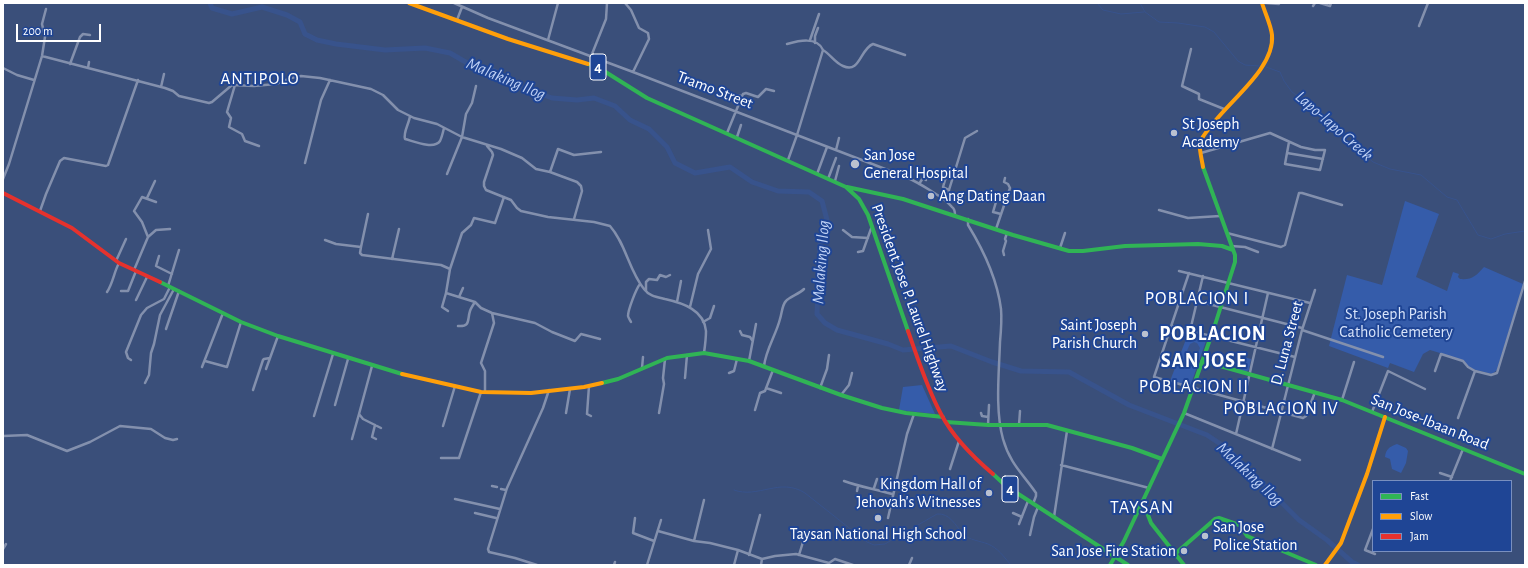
<!DOCTYPE html>
<html>
<head>
<meta charset="utf-8">
<style>
	body { margin:0 }
	#map { position:relative; width:1528px; height:568px; overflow:hidden; background:#3a4f7a; font-family:"Alegreya Sans",sans-serif }
	canvas { display:block }
	.frame { position:absolute; inset:0; border:4px solid #fff; pointer-events:none }
	.legend { position:absolute; left:1372px; top:480px; width:140px; height:72px; box-sizing:border-box; background:#1f4595; border:1px solid #798fbf; margin:0; padding:5px 7px; list-style:none; font-size:12px; color:#fff }
	.legend li { display:flex; align-items:center; gap:8px; height:20px }
	.legend b { width:20px; border:1px solid #798fbf }
	.scale { position:absolute; left:16px; top:24px; width:85px; height:18px; box-sizing:border-box; border:2px solid #fff; border-top:0; padding-left:5px; font-size:12px; line-height:14px; white-space:nowrap; color:#fff; -webkit-text-stroke:3px #1f4595; paint-order:stroke }
</style>
</head>
<body>
<div id="map">
<canvas width="1528" height="568"></canvas>
<div class="frame"></div>
<ul class="legend">
<li><b style="height:5px;background:#30b455"></b>Fast</li>
<li><b style="height:5px;background:#ff9f0a"></b>Slow</li>
<li><b style="height:5px;background:#e5322d"></b>Jam</li>
</ul>
<div class="scale">200 m</div>
</div>
<script>
const context = document.querySelector('canvas').getContext('2d');
context.lineJoin = 'round';
function paint(path, color) { context.fillStyle = color; context.fill(path, 'evenodd'); }
function strokePath(path, color, width, dash) { context.strokeStyle = color; context.lineWidth = width; context.lineCap = dash ? 'butt' : 'round'; context.setLineDash(dash || []); context.stroke(path); }
function write(font, color, halo, rows, align = 'center') {
  context.font = font + ' "Alegreya Sans",sans-serif'; context.lineWidth = 4; context.setLineDash([]); context.textBaseline = 'middle'; context.strokeStyle = halo; context.fillStyle = color; for (const [text, x, y, turn = 0] of rows) {
    context.save(); context.translate(x, y); context.rotate((+turn || 0) * Math.PI / 180); context.textAlign = isNaN(turn) ? turn : align; if (halo) context.strokeText(text, 0, 0); context.fillText(text, 0, 0); context.restore();
  }
}
paint(new Path2D(`
	M1405,201L1439,214L1416,277L1447,291L1453,272L1459,274L1458,277L1460,279C1472,280 1476,276 1484,267L1523,284L1497,370L1492,374L1476,370L1468,367L1463,360L1430,350L1423,354L1414,372L1390,363L1388,368L1329,346L1347,275L1382,285Z
	M1188,334L1206,341L1190,387L1170,381Z
	M1244,357L1251,359L1249,370L1246,372L1239,370Z
	M922,385L935,414L899,410L903,387Z
	M1397,444L1406,448L1408,451L1406,463L1401,473L1392,469L1390,459L1385,457C1386,449 1389,447 1397,444Z`), '#355caa');
paint(new Path2D(`
	M1194,342L1197,343L1200,348L1194,363L1186,358L1185,355L1190,344Z`), '#38538c');
strokePath(new Path2D(`
	M1097,3L1103,10L1121,14L1144,12
	M1140,3L1145,12L1159,22L1178,23L1205,27L1214,32L1238,61L1245,65L1259,66
	M1266,67L1280,72L1284,81L1292,92L1321,112L1348,141L1373,162L1390,169L1421,175L1447,197L1457,200L1478,235L1491,239L1505,234L1525,231
	M734,490C758,499 780,477 805,493L867,542L874,545L885,544L937,514C950,513 955,525 963,534C969,540 980,541 988,544C998,548 1004,557 1011,565`), '#38538c', 1);
strokePath(new Path2D(`
	M210,3L212,8L232,14L262,7L287,15L300,22L305,34L317,40L336,44L385,50L425,48L450,53L469,64L493,70L521,87L552,98L577,100L594,98L615,106L630,120L649,129L667,147L675,163L695,173L730,167L752,182L778,191L809,192L822,201L827,220L820,245L817,314L825,323L837,330L888,344L903,350L951,346L992,362L1021,371L1069,372L1129,405L1207,435L1228,449L1299,520L1327,540L1352,562L1358,565`), '#38538c', 5);
strokePath(new Path2D(`
	M454,3L488,18L633,72L906,177C917,182 945,198 952,207C955,209 955,212 955,215
	M625,3L631,10L639,28L648,33L649,39L633,72
	M1265,3L1279,4
	M1320,3L1330,6L1331,3
	M1313,6L1315,3
	M457,20L462,7
	M1419,26L1428,3
	M548,40L558,3
	M810,40L819,14
	M815,43V36L818,28
	M787,44C798,41 817,36 823,50L797,135L788,160
	M1191,49L1182,86L1199,94V99L1224,109
	M823,50C830,54 835,63 843,66C860,74 860,49 873,44L905,55
	M42,56L165,88L173,91L179,96L209,103L212,102L232,85L254,86L276,84L291,78L301,76L320,78L371,89L383,95L398,110L414,118L437,124L462,137L501,149L522,158L536,169L550,172L577,182L581,186L582,191L574,219
	M70,64L80,37L83,34L90,35
	M595,65L592,57V54L606,19L607,3
	M3,68L17,75L34,80
	M88,68L89,62
	M235,85L227,112L231,118L229,127L242,134L245,141L259,146
	M161,87L164,74
	M726,96L733,95L742,96
	M410,116C409,124 403,132 405,139C413,141 434,150 440,141C442,137 443,132 444,128
	M727,133L743,94L746,93L758,97L766,89L774,91
	M737,137L741,125
	M487,146L492,152L493,155L484,182V186L486,190L511,200L517,208L521,211L548,217L594,222L610,226C626,244 629,271 644,289C649,296 657,297 665,299C683,303 704,310 706,331C706,338 705,346 704,353
	M836,150L839,138
	M1201,153L1270,133L1301,147L1315,150H1325L1320,170L1285,164L1289,142
	M1287,153L1323,159
	M305,163L321,100L330,80
	M550,172L558,149L574,155L601,152
	M447,174L462,137L466,114L472,103L476,86
	M817,174L827,147
	M946,177L943,187L949,190
	M3,179L9,164L42,56L45,37L42,24L46,9
	M828,179L836,158
	M835,181L839,166
	M919,184L923,178L926,180
	M504,197L495,223L474,218L471,225L462,233L450,269L446,293L475,302L481,308L492,313L535,323L552,332L575,341L581,334L600,339
	M147,198L155,181
	M989,200L996,202L993,212L1001,214
	M948,203L949,190L965,138L977,131
	M1159,210L1188,218L1220,216
	M40,211L46,194L60,161L64,158L106,166L108,165L138,80
	M368,214L361,247L360,253L362,255L441,265L450,269
	M968,219V225C984,251 997,278 1001,309C1002,320 1001,331 1000,342C999,373 995,410 1003,439C1010,464 1023,474 1036,493V496L1033,504
	M996,229L1010,188L1008,184L1004,182L1005,178
	M843,230L852,237L868,238
	M1227,233L1281,247L1285,245L1299,193H1302L1342,205
	M148,237L156,230L170,229
	M325,240L336,244L361,247
	M1231,246L1245,247L1258,252
	M1060,248L1065,233
	M858,252L863,251L872,226
	M1004,255L1003,251L1006,241L1005,239L1007,233
	M159,256L156,266L172,274
	M392,259L399,229
	M116,261L126,239
	M134,270L148,237L142,222L134,211L142,197L156,202
	M1179,271L1310,303
	M1189,273L1154,377L1303,418L1306,416L1315,392
	M168,286L179,250
	M121,291H128L136,271
	M646,291V282L649,279L657,280L660,275L666,277L670,275
	M107,292C113,283 114,272 119,263
	M446,293L442,307L448,311
	M459,297L463,288
	M136,300L147,277
	M1197,301L1302,328
	M677,302L681,281
	M690,307L698,274L711,249L708,230
	M631,322C630,320 628,317 628,316C628,310 636,289 640,284
	M703,322L710,318L714,306
	M458,326C471,327 467,320 470,311C471,308 473,305 475,302
	M1171,326L1295,357
	M166,329L179,291
	M1302,330L1383,357
	M740,331L742,335L750,337L752,340
	M1190,331L1203,276
	M131,360L128,358L126,352L141,315L147,308L164,299L170,287
	M205,361L227,367L241,322
	M749,361L756,324
	M372,366L359,414L363,419L381,428
	M764,366C766,349 776,335 780,319C782,313 782,305 786,301C789,297 799,294 804,289
	M202,367L223,313
	M642,368L643,357
	M266,369L278,336
	M1435,371L1441,354L1463,361L1468,367L1475,371L1491,375L1497,373L1525,281
	M729,373L734,371L737,359
	M685,378L687,355
	M145,383L149,375L151,353L154,344L160,315L174,289
	M589,386L587,414L591,416
	M766,388L781,393
	M820,388L827,369L829,355
	M253,390L263,360L264,359L270,358
	M485,392V371L481,363L494,323L492,313
	M841,395L849,385L852,373
	M1342,400L1354,362
	M335,405L348,359
	M755,410L760,393L765,391L773,370
	M1372,412L1388,371L1425,389
	M566,413L570,389
	M659,413L664,384L663,378L665,359
	M981,413L982,416L988,417
	M1184,413L1300,460
	M314,416L333,354
	M1458,418L1475,371
	M375,425L372,437L376,439
	M988,425L989,405
	M1019,425L1020,411
	M443,426L455,386
	M1236,434L1268,293
	M3,436L27,435L67,451L90,442L120,426L151,429L165,438L173,440L177,439
	M352,439L359,414
	M1272,449L1302,330L1315,290
	M441,458H459L481,392
	M1061,465L1149,488
	M950,469L959,441
	M1440,473L1452,477
	M844,481C860,487 876,489 892,494
	M1450,481L1463,449
	M492,486L497,487
	M874,488L877,479
	M501,489L506,490
	M857,491L858,486
	M455,499L500,509
	M475,513L496,518
	M1013,513L1022,517
	M1054,517L1067,431
	M635,518L633,533L654,541
	M888,518L907,434L914,414
	M1019,524L1028,501
	M1373,529L1365,550L1375,554
	M658,531L694,541L710,543L738,550L762,559L775,556L796,554L829,563L835,559L853,565
	M1030,535L1034,517L1038,507
	M694,541L704,500
	M3,549L6,544
	M749,555L760,515
	M799,555L803,542
	M537,565L515,558L489,552L488,549L507,488L543,408L549,390
	M614,565L615,562
	M647,565L661,520
	M734,565L738,550
	M761,565L762,559
	M909,565L912,558`), '#8390ad', 2.5);
strokePath(new Path2D(`
	M588,64L596,66L647,98L846,187L859,199L868,215L908,331
	M847,187L903,199L1013,235L1069,251H1083L1125,246L1198,244L1222,246L1233,250
	M160,282L241,322L278,336L402,374
	M1202,361L1342,400L1525,474
	M602,383L618,379L667,358L704,353L749,361L841,395L882,408L906,413L943,417
	M946,422L988,425H1047L1132,448L1162,459
	M993,474L1006,486L1128,565
	M1143,502L1151,523L1184,565
	M1175,554L1215,519L1219,518L1245,527V533L1247,536L1316,565
	M1110,565L1124,541L1184,413L1214,328L1235,262V255L1203,167`), '#30b455', 4);
strokePath(new Path2D(`
	M409,3L508,39L588,64
	M1203,167C1202,160 1199,150 1200,143C1202,136 1208,130 1212,125C1230,100 1275,68 1272,35C1271,25 1265,13 1262,3
	M402,374L481,392L531,393L584,387L602,383
	M1325,565L1341,543L1367,474L1385,417`), '#ff9f0a', 4);
strokePath(new Path2D(`
	M3,193L72,228L119,263L160,282
	M908,331C918,359 927,388 941,414C953,437 973,457 993,474`), '#e5322d', 4);
for (const [x, y, r, color] of [
	[1174,133,4,"#bac1d0"],
	[855,164,5,"#bac1d0"],
	[931,196,4,"#bac1d0"],
	[1145,334,4,"#bac1d0"],
	[989,493,4,"#bac1d0"],
	[878,518,4,"#bac1d0"],
	[1205,536,4,"#bac1d0"],
	[1184,551,4,"#bac1d0"]
]) { const dot = new Path2D(); dot.arc(x, y, r, 0, 2 * Math.PI); context.fillStyle = color; context.fill(dot); strokePath(dot, '#1f4595', 1.5); }
for (const [x, y, w] of [
	[598,67,16],
	[1010,489,16]
]) { const box = new Path2D(); box.roundRect(x - w / 2, y - 13, w, 26, 3); context.fillStyle = '#1f4595'; context.fill(box); strokePath(box, '#fff', 1); }
write('bold 15px', '#fff', null, [
	["4",598,67],
	["4",1010,489]
]);
write('16px', '#fff', '#1f4595', [
	["Tramo Street",715,90,21],
	["President Jose P. Laurel Highway",910,298,70],
	["D. Luna Street",1287,343,-75],
	["San Jose-Ibaan Road",1430,422,22]
]);
write('16px', '#fff', '#1f4595', [
	["St Joseph",1182,124],
	["Academy",1182,142],
	["San Jose",864,155],
	["General Hospital",864,173],
	["Ang Dating Daan",939,196],
	["Saint Joseph",1137,325,"right"],
	["Parish Church",1137,343,"right"],
	["Kingdom Hall of",981,484,"right"],
	["Jehovah's Witnesses",981,502,"right"],
	["San Jose",1213,527],
	["Police Station",1213,545],
	["Taysan National High School",878,534,"center"],
	["San Jose Fire Station",1176,551,"right"]
], 'left');
write('16px', '#d9e4fa', '#1f4595', [
	["St. Joseph Parish",1396,314],
	["Catholic Cemetery",1396,332]
]);
context.letterSpacing = '1px';
write('17px', '#fff', '#1f4595', [
	["ANTIPOLO",260,79]
]);
context.letterSpacing = '0px';
write('italic 17px', '#bfd1f5', '#1f4595', [
	["Malaking Ilog",506,79,23],
	["Lapo-lapo Creek",1334,126,41],
	["Malaking Ilog",821,262,-86],
	["Malaking Ilog",1250,474,43]
]);
context.letterSpacing = '1px';
write('18px', '#fff', '#1f4595', [
	["POBLACION I",1197,299],
	["POBLACION II",1194,387],
	["POBLACION IV",1281,409],
	["TAYSAN",1142,508]
]);
context.letterSpacing = '0px';
context.letterSpacing = '1px';
write('bold 20px', '#fff', '#1f4595', [
	["POBLACION",1213,334],
	["SAN JOSE",1204,361]
]);
context.letterSpacing = '0px';
</script>
</body>
</html>
